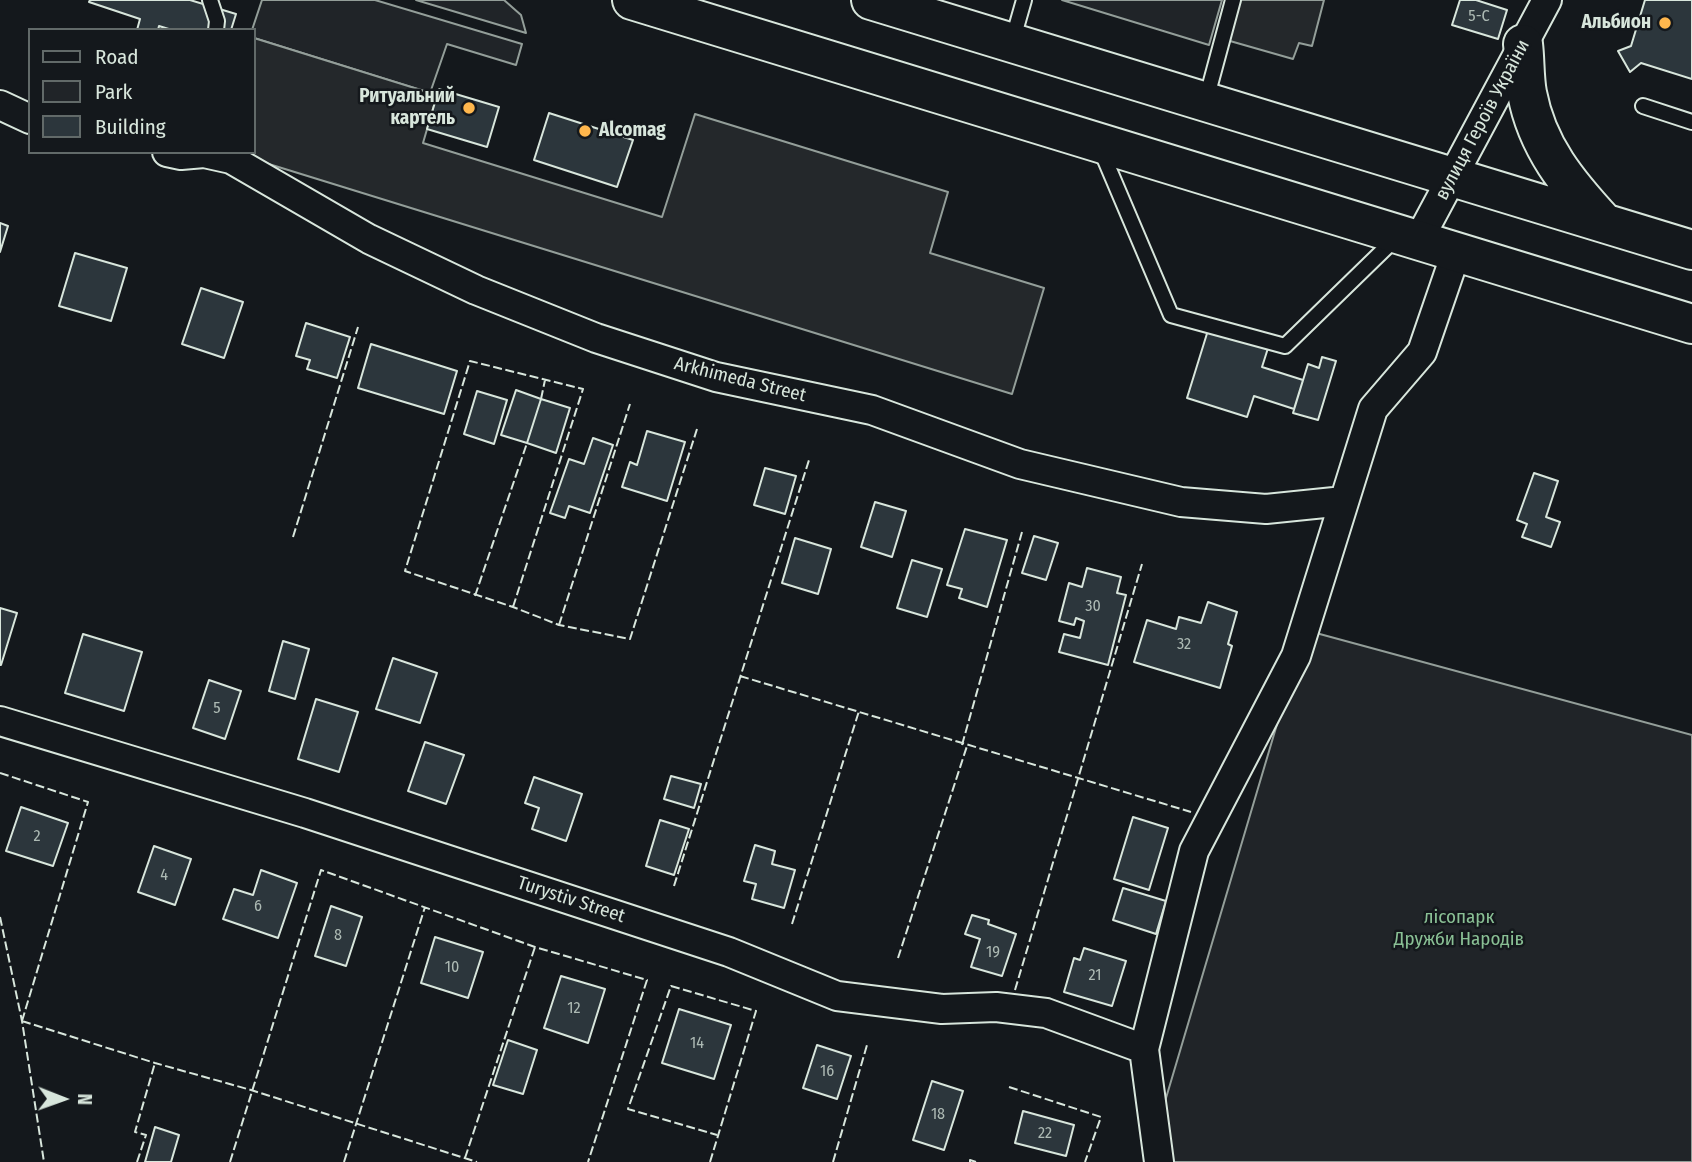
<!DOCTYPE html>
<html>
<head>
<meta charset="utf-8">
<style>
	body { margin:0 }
	#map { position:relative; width:1692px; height:1162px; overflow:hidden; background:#14181c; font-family:"Fira Sans Condensed",sans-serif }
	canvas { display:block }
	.legend { position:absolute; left:28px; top:28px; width:228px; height:126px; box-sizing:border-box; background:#14181c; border:2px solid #626a69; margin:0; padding:9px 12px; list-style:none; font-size:21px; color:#d8e6dc }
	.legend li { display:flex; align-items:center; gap:14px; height:35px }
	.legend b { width:35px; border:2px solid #626a69 }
	.north { position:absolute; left:28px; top:1064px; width:70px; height:70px; -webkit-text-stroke:5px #14181c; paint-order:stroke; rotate:91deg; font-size:19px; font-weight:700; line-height:28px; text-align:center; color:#d8e6dc }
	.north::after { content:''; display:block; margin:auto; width:24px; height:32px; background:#d8e6dc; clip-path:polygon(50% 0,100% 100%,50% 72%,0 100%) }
</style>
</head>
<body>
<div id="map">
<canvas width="1692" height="1162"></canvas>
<ul class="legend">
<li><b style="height:9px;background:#14181c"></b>Road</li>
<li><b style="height:19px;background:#202428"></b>Park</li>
<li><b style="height:19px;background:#2c363c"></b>Building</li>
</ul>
<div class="north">N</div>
</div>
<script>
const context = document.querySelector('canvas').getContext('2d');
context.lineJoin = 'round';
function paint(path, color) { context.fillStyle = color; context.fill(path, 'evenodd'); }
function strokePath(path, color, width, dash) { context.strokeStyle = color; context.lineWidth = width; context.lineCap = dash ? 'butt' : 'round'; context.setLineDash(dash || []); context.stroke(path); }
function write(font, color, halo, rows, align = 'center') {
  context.font = font + ' "Fira Sans Condensed",sans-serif'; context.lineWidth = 5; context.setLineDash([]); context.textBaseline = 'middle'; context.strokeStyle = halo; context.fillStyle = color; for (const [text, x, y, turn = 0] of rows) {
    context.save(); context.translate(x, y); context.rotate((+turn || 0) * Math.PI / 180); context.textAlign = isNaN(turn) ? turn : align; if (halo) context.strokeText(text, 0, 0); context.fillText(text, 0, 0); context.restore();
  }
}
const green = new Path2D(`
	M262,0H375L522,44L516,65L447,44L430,93L254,38L252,30Z
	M416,0H504L521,15L526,33Z
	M1062,0H1222L1209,45Z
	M1305,630L1692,735V1162H1147Z`);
paint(green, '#202428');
strokePath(green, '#939e99', 2);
const parking = new Path2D(`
	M1233,0H1324L1312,46L1299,43L1293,59L1223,39Z
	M254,38L437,95L423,143L662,217L695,114L948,192L930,253L1044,288L1012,394L230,152H254Z`);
paint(parking, '#24282b');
strokePath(parking, '#939e99', 2);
const building = new Path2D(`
	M90,0H190L236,14L231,30H172L159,26L158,30H137L140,19L89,2Z
	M1460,0H1476L1507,10L1498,39L1452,25Z
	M1645,0H1692V79L1641,63L1630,72L1618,51L1631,46Z
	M439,89L499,107L487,147L427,129Z
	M549,113L633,140L617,187L534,160Z
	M0,223L8,226L0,252Z
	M75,253L127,268L111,321L59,306Z
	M201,288L243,302L224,358L182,344Z
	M306,323L350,337L337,378L307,369L310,360L296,356Z
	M1209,327L1269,345L1262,367L1303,380L1294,409L1254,396L1247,417L1187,398Z
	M371,344L457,371L444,414L358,388Z
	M1322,357L1336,361L1318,420L1293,413L1308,364L1319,368Z
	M516,390L541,399L527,443L501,435Z
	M477,391L507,400L494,444L464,434Z
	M541,399L570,408L556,453L527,443Z
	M647,431L685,442L667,501L622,487L630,462L637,465Z
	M593,438L613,445L590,513L569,506L565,518L550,513L569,459L584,464Z
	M765,468L796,476L785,514L754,505Z
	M1534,473L1558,481L1546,517L1560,522L1551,547L1522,537L1527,524L1517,520Z
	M875,502L906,511L892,557L861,547Z
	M965,529L1007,540L987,607L959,598L962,589L947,585Z
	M1034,536L1058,543L1046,580L1022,573Z
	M795,538L831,549L818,594L782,583Z
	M912,560L942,569L927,617L897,608Z
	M1087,568L1121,577L1117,593L1126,595L1108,665L1059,652L1064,634L1080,638L1084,621L1076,618L1074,625L1059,621L1069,583L1082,587Z
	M1208,602L1237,612L1228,644L1232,646L1220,688L1134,662L1147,620L1176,629L1179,617L1201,623Z
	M0,608L17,613L1,665H0Z
	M83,634L142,652L124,711L65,693Z
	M283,641L309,649L295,699L269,691Z
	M393,658L437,673L420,723L376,709Z
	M209,680L241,691L225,739L193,728Z
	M316,699L358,712L339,772L298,759Z
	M425,742L464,755L446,804L408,791Z
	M671,776L701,784L694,808L664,799Z
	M534,777L582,794L566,841L532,829L539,808L525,803Z
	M21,807L68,823L53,866L6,851Z
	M1133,817L1168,828L1149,890L1114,879Z
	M660,820L689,829L674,875L646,866Z
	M755,845L775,851L772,864L795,870L784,908L752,899L756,884L744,881Z
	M154,846L191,859L175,905L138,892Z
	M261,870L297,883L278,938L223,919L234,889L253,895Z
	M1123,888L1166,901L1156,934L1113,920Z
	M331,906L362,917L346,966L315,956Z
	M972,915L989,920L988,924L1016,934L1002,976L971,967L980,939L965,934Z
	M435,937L483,952L468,998L421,983Z
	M1084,948L1126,961L1112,1006L1064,992L1074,958L1080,960Z
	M561,976L605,989L588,1043L544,1028Z
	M679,1009L731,1025L714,1079L662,1063Z
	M508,1040L537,1050L523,1094L493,1085Z
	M817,1045L851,1056L837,1099L803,1088Z
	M932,1081L963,1091L944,1150L913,1140Z
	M1023,1111L1074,1125L1066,1156L1015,1143Z
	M155,1127L179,1135L171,1162H145Z`);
paint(building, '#2c363c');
strokePath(building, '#d8e6dc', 2);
const service = new Path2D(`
	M210,0L217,21L216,30
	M1012,42L1024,0
	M1206,100L1233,0
	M1643,106L1692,122
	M1100,148L1171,315L1285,346L1397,237`);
const minor = new Path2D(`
	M0,105L30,119
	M167,152L181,155L204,153L231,159L369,239L476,290L596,338L716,377L872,410L1020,464L1181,502L1266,509L1344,501
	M1418,241L1547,0
	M0,721L305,813L729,952L837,996L942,1009L996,1007L1046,1013L1144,1049
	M1159,1162L1144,1049L1194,851L1296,656L1373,409L1422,352L1456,253`);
const primary = new Path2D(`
	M632,0L1692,324
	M871,0L1692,250
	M1523,44C1525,60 1524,77 1527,93C1537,147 1568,184 1604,223`);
strokePath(service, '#d8e6dc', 18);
strokePath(minor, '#d8e6dc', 32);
strokePath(primary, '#d8e6dc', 42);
strokePath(service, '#14181c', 14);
strokePath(minor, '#14181c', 28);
strokePath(primary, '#14181c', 38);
strokePath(new Path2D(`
	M541,399L545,380
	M293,537L358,327
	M475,596L527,443
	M513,607L583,389L470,361L405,571L513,607L559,625L630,639L697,429
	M559,625L630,404
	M740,676L1191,812
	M962,745L1022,532
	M0,773L88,802L22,1021
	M674,886L809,460
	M0,917L22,1021L44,1162
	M792,924L859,711
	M898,958L967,746
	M1015,990L1142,564
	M22,1021L155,1063L251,1090L477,1162
	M1009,1087L1101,1117L1085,1162
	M465,1158L535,947
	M137,1162L146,1135L135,1132L155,1063
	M230,1162L321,870L535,947L647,980L588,1162
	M344,1162L425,907
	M710,1162L756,1011L671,986L628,1109L717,1135
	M833,1162L867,1045
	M970,1162V1160L976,1162`), '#d8e6dc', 2, [9, 3.5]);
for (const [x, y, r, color] of [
	[1665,23,7,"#ffb74d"],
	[469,108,7,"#ffb74d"],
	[585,131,7,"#ffb74d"]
]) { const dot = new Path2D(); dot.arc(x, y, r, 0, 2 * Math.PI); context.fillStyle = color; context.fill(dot); strokePath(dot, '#14181c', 2.5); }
write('16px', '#adbab4', null, [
	["5-С",1479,17],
	["30",1093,607],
	["32",1184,645],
	["5",217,709],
	["2",37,837],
	["4",164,876],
	["6",258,907],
	["8",338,936],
	["19",993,953],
	["10",452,968],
	["21",1095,976],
	["12",574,1009],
	["14",697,1044],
	["16",827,1072],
	["18",938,1115],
	["22",1045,1134]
]);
write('bold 19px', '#d8e6dc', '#14181c', [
	["Альбион",1651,23],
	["Ритуальний",455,97],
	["картель",455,119],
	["Alcomag",599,131,"left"]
], 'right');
write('19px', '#d8e6dc', '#14181c', [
	["вулиця Героїв України",1483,120,-62],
	["Arkhimeda Street",740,380,14],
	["Turystiv Street",571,900,18]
]);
write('19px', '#8ac095', '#14181c', [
	["лісопарк",1459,918],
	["Дружби Народів",1459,940]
]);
</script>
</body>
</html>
